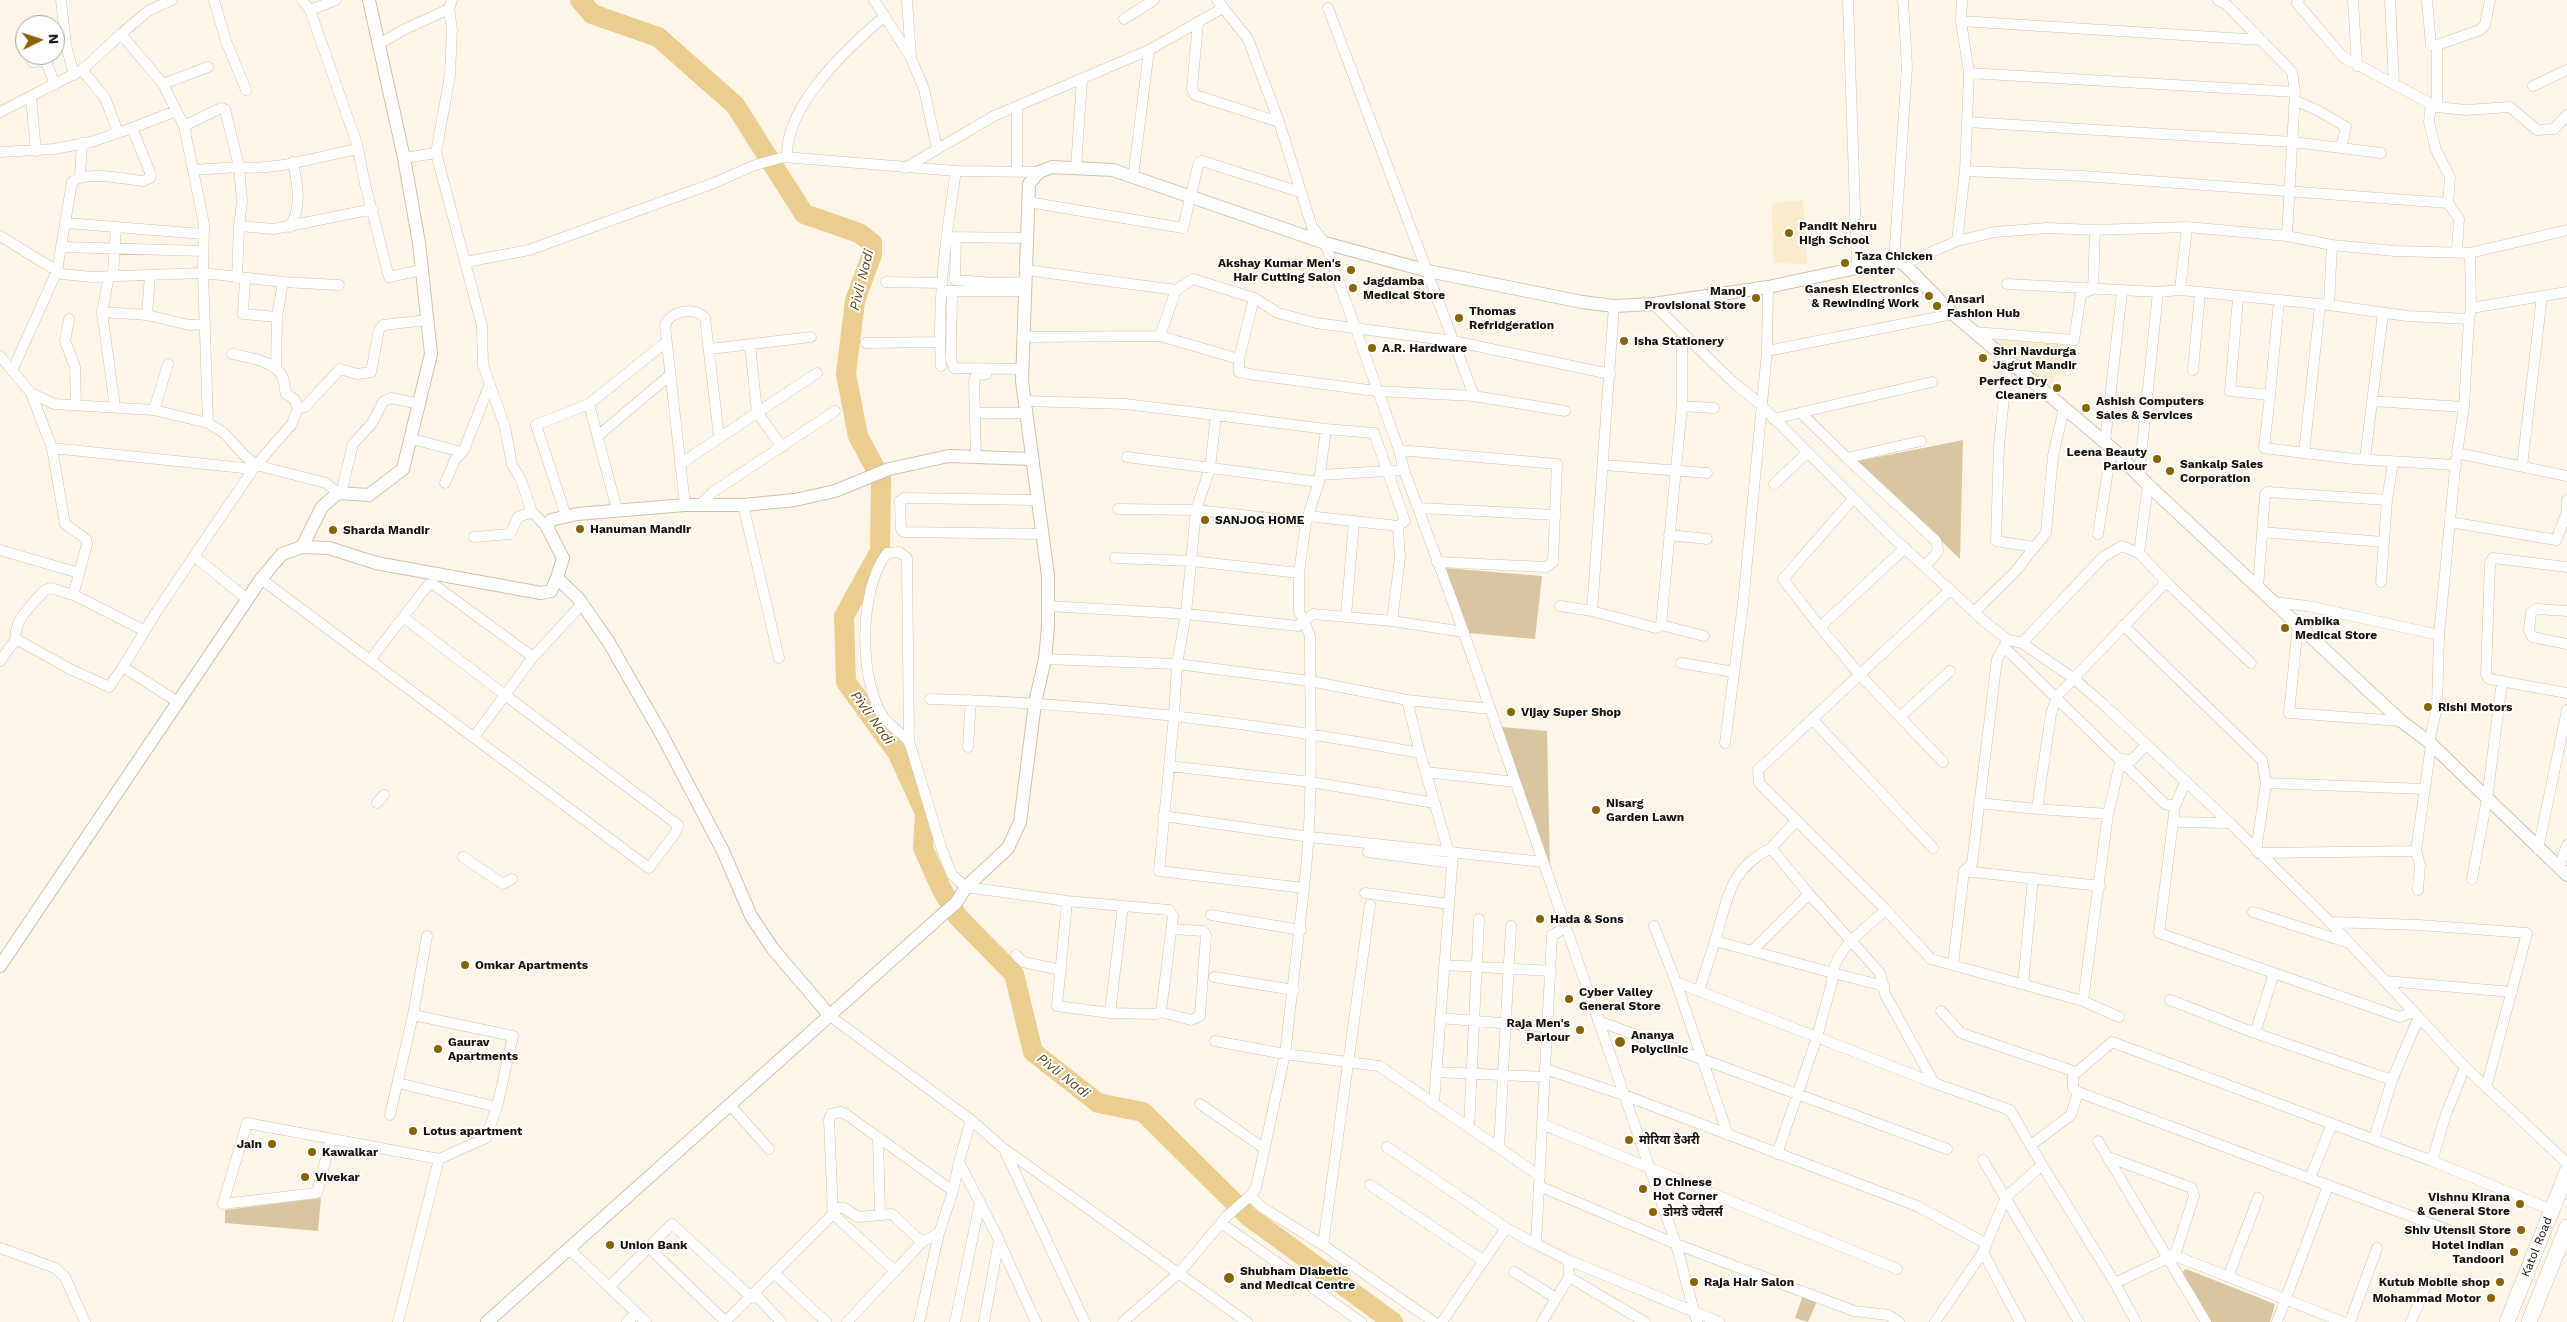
<!DOCTYPE html>
<html>
<head>
<meta charset="utf-8">
<style>
	body { margin:0 }
	#map { position:relative; width:2567px; height:1322px; overflow:hidden; background:#fdf6e8; font-family:"Work Sans",sans-serif }
	canvas { display:block }
	.north { position:absolute; left:15px; top:15px; width:50px; height:50px; box-sizing:border-box; background:#fff; border:1px solid #a2a09d; border-radius:50%; rotate:86deg; font-size:14px; font-weight:700; line-height:20px; text-align:center; color:#16120a }
	.north::after { content:''; display:block; margin:auto; width:18px; height:22px; background:#886501; clip-path:polygon(50% 0,100% 100%,50% 72%,0 100%) }
</style>
</head>
<body>
<div id="map">
<canvas width="2567" height="1322"></canvas>
<div class="north">N</div>
</div>
<script>
const context = document.querySelector('canvas').getContext('2d');
context.lineJoin = 'round';
function paint(path, color) { context.fillStyle = color; context.fill(path, 'evenodd'); }
function strokePath(path, color, width, dash) { context.strokeStyle = color; context.lineWidth = width; context.lineCap = dash ? 'butt' : 'round'; context.setLineDash(dash || []); context.stroke(path); }
function write(font, color, halo, rows, align = 'center') {
  context.font = font + ' "Work Sans","Noto Sans Devanagari",sans-serif'; context.lineWidth = 4; context.setLineDash([]); context.textBaseline = 'middle'; context.strokeStyle = halo; context.fillStyle = color; for (const [text, x, y, turn = 0] of rows) {
    context.save(); context.translate(x, y); context.rotate((+turn || 0) * Math.PI / 180); context.textAlign = isNaN(turn) ? turn : align; if (halo) context.strokeText(text, 0, 0); context.fillText(text, 0, 0); context.restore();
  }
}
paint(new Path2D(`
	M1803,200L1807,264L1773,263L1772,203Z
	M1994,338L2068,344L2066,375L2055,374L2052,391Z`), '#fbeccd');
paint(new Path2D(`
	M1963,440L1960,559L1858,461Z
	M1445,568L1542,576L1535,639L1468,633Z
	M1501,727L1547,731L1550,870Z
	M321,1198L318,1231L225,1223V1210Z
	M2186,1269L2275,1304L2270,1322H2211L2182,1272Z
	M1803,1295L1817,1301L1808,1322L1795,1318Z`), '#d9c6a0');
strokePath(new Path2D(`
	M580,0L592,14L658,37L735,105L804,214L859,233L872,243V254L855,301L846,374L858,436L881,479L880,551L844,616L846,682L898,754L925,813L923,848L941,888L958,917L1014,974L1033,1052L1098,1103L1143,1112L1248,1216L1393,1322`), '#ebcd8f', 20);
const minor = new Path2D(`
	M61,0L66,45L74,75
	M214,0L226,41L246,90
	M302,0L310,10L357,144L365,184L389,277L422,270
	M874,0L910,56
	M907,0L911,58L924,89L937,149
	M1217,0L1248,39L1279,122L1312,227L1325,243L1399,450L1404,470L1460,622L1676,1244L1697,1322
	M1848,0L1857,269
	M2218,0L2227,5L2261,40
	M2299,0L2297,3L2343,57L2437,107L2466,110L2510,107L2537,130L2554,129L2567,115
	M2353,0L2357,66
	M2390,0L2394,84
	M2427,0L2431,45H2437
	M1328,8L1474,396
	M310,10L336,0
	M1124,19L1154,0
	M1961,21L2261,40L2292,72L2295,92
	M1198,23L1192,89L1195,95L1279,122
	M379,44L403,30L449,9
	M30,55L33,62L42,61L47,64L55,85
	M82,70L105,98L118,132
	M1969,73L2295,92L2287,236
	M163,84L208,67
	M2533,86L2567,70
	M31,97L36,151
	M2296,101L2319,111L2346,127L2341,148
	M2431,104L2429,122L2436,150L2450,177L2448,203
	M1017,107V171
	M2437,107V45L2480,30L2485,25L2490,0
	M0,112L82,70L121,34
	M1967,122L2293,142L2381,153
	M184,126L221,108L225,109L239,167L193,170
	M132,128L176,111
	M358,149C319,156 279,171 239,167L242,201L239,226L274,229L373,209
	M0,152L54,149L91,142L132,128L151,175L150,178L143,181C126,179 83,170 72,182L57,271L12,371
	M436,153L450,75L452,29L449,9L452,0
	M787,157C785,106 848,47 885,16
	M404,158L436,153L482,326L483,365L505,427L512,465L521,480L532,512L547,527
	M905,168L994,116L1149,50
	M1076,168L1082,79
	M1965,171L2083,176L2448,203L2459,219L2457,252
	M80,176L82,143
	M1133,177L1149,50L1223,8
	M1028,202L1183,228L1199,162L1202,161L1300,192
	M66,223L203,234
	M289,227C303,210 297,182 293,162
	M0,236L62,274L92,277L203,273L204,224L184,126L163,84L121,34L148,11L172,0
	M950,237L1027,238
	M956,237L955,280L994,283L1026,282
	M1957,241L1965,171L1969,73L1961,21L1962,0
	M62,247L203,251
	M2470,253L2471,308L2469,319L2464,407L2457,453L2567,476
	M1894,260L1907,67L1903,0
	M466,262L529,250L714,183L755,165L784,157L956,171
	M1904,264L1957,241L1995,232L2047,228L2095,230L2187,227L2287,236L2332,245L2395,251L2470,253L2567,230
	M1026,270L1176,290L1193,279L1254,298L1239,359
	M109,276L102,312L147,315L189,325L205,324
	M113,276L116,227
	M237,278L239,226
	M245,279L243,314L277,317
	M283,282L339,285
	M886,282L941,283
	M2007,284L2158,292
	M2180,290L2187,227
	M946,291H1025
	M952,291L951,359L954,368L1022,369
	M1254,298L1278,313L1316,323L1453,341L1610,374
	M2238,298L2230,391L2270,395L2264,448L2304,453
	M1653,304L1733,382L1760,404L1888,533L1985,622L2008,640L2022,643L2073,678L2102,703L2230,823L2330,922L2465,1067L2567,1163
	M2329,305L2332,245
	M2320,306L2304,453L2354,459L2456,465
	M2471,308L2567,292
	M102,312L115,407
	M147,315L150,275
	M69,319L65,341L75,367L76,405
	M1975,332L2074,340L2081,294L2093,289L2095,230
	M1160,336L1176,290
	M1022,337L1160,336L1239,359V372L1255,375L1376,391L1474,396L1565,411
	M866,343L939,342
	M750,345L757,412L782,447
	M710,349L811,337
	M1767,351L1953,314
	M232,354C247,357 277,361 283,378C285,383 284,389 286,394L294,399L298,408
	M0,356L31,393L54,404L154,410L208,423L224,433L245,456L256,465L326,483L338,493
	M2008,360L1999,445L1996,541L2034,547
	M941,366C937,300 946,235 956,171L1039,172
	M2193,370L2200,293
	M31,393L52,448L65,524L86,539L87,544L74,592L76,596L145,631
	M2270,395L2279,301
	M1025,401L1125,404L1216,415
	M2372,401L2464,407
	M1682,406L1714,408
	M154,410L168,364
	M975,413H1026
	M1801,413L1847,458L1921,441
	M1773,419L1932,382
	M208,423L203,273L283,282L277,317L276,369
	M599,435L670,375
	M412,439L462,452
	M2105,442L2122,292
	M52,448L253,469
	M1399,450L1557,464L1553,562L1546,567L1437,562
	M976,457L974,380L976,375L986,374
	M1127,457L1319,482
	M1847,458L1936,541L1938,551L1925,567
	M2365,459L2383,313
	M680,464L817,373
	M1604,465L1707,473
	M2522,466L2542,296
	M1320,475L1404,470
	M2139,476L2158,292L2180,290L2329,305L2407,316L2469,319
	M445,483L455,460L464,450L489,386
	M1774,484L1807,453
	M341,493L353,444L372,423L383,402L391,398L420,404
	M1037,500L904,498L900,501L901,529L904,532L1042,534
	M2567,500V518
	M701,504L713,492L835,411
	M685,505L665,326C669,311 695,306 705,318L719,437
	M743,505L779,658
	M1419,508L1556,515
	M1118,509L1196,510L1306,522
	M617,510L589,404L666,342
	M566,516L536,425L589,404
	M1308,516L1398,526
	M2450,522L2556,540L2565,517
	M2262,532L2383,542
	M2098,534L2109,464L2114,450
	M1669,535L1707,539
	M474,537L510,534L518,517L532,512
	M1905,548L1820,627L1860,675L1943,762
	M0,550L79,573
	M1115,558L1192,561L1299,573
	M2567,567L2493,558L2490,563L2486,674L2489,679L2567,693
	M261,579L649,868L676,832L678,825L505,695L474,737
	M2166,582L2251,663
	M2381,582L2387,500L2393,462
	M2258,588L2265,494L2268,492L2387,500
	M1950,590L1758,770L1759,783L1886,910L1931,959L2083,1001L2119,1017
	M247,599L194,556L256,465L292,424L298,408L305,407L340,369L357,374L371,372L379,330L383,325L427,320
	M2273,602L2308,606L2439,635
	M1048,606L1186,614L1298,626L1304,621L1299,612V573L1306,522L1319,482L1326,429
	M1560,606L1592,611L1656,628L1661,625L1704,636
	M1592,611L1614,306
	M2567,611L2537,609L2531,613L2529,630L2532,637L2567,644
	M1974,612L2014,573L2046,533L2053,456L2064,408
	M1346,616L1354,522
	M1392,621L1400,558L1398,526L1405,521L1374,433L1326,429L1216,415L1210,468L1196,510L1186,614L1177,664L1174,716L1159,871L1304,888C1314,804 1310,720 1310,636L1304,621L1313,614L1392,621L1464,632
	M1661,625L1682,406V333
	M2123,625L2262,760L2266,783L2256,851
	M2298,625L2289,713L2401,721
	M1820,627L1783,579L1853,499
	M16,639C13,620 33,604 45,590L51,588L76,596
	M2007,641L2004,647L2165,804L2175,806L2185,783
	M2022,643L2103,557L2122,546L2139,553
	M533,657L582,604
	M1045,659L1177,664L1310,681L1407,700L1490,709
	M370,660L428,585L433,584L533,657L505,695L403,617
	M0,661L16,639L70,669L109,687L123,667L178,702
	M1681,663L1734,672
	M123,667L155,614L194,556
	M930,699C1095,703 1259,723 1420,753L1407,700
	M1900,717L1950,671
	M1812,719L1933,848
	M909,741C901,734 891,726 884,718C858,681 859,588 887,553L899,552L907,558L909,741L941,847L952,875L966,887L1067,901L1169,910L1173,916L1161,1012L1156,1014L1110,1013L1057,1006L1067,901
	M2429,742L2437,707L2439,635L2456,459
	M1725,743L1743,604L1767,351L1768,287
	M968,747L971,700
	M1420,753L1449,853
	M1169,766L1311,782L1435,803
	M1426,772L1515,782
	M2266,783L2425,789
	M377,803L384,795
	M1979,803L2037,809
	M2175,806L2159,933L2400,1017L2413,1012
	M2108,814L2037,809L2051,714L2057,696L2166,582L2139,553L2148,485
	M1163,816L1310,837L1543,862
	M2173,822L2230,823
	M2538,849L2567,710
	M1368,852L1452,863
	M2259,853L2416,851
	M463,857L503,884L512,879
	M2559,867L2567,845
	M1964,871L2100,886
	M2472,879L2487,799L2501,689
	M2418,890L2420,865L2416,851L2431,745
	M1365,893L1449,904
	M1809,894L1880,973L1885,994L1934,1083
	M2253,912L2349,943
	M1211,915L1301,930
	M2330,922L2419,925L2527,933L2486,1088
	M1654,926L1676,982L1934,1083L2010,1110L2042,1165L2006,1197L1983,1252L1935,1322
	M1566,928L1552,935L1536,1244L1568,1260L1569,1277
	M1715,941C1728,899 1728,870 1771,848
	M1753,950L1809,894L1771,848L1796,821
	M1016,955L1023,962L1061,970
	M1444,965L1551,971
	M1953,965L1964,871L1972,864L1997,659L2004,647
	M1214,977L1294,990
	M2386,981L2512,992
	M1676,982L1728,1135
	M2023,984L2033,878
	M1884,986L1833,973C1837,947 1867,927 1886,910
	M1699,991L1715,941L1833,973L1832,982L1817,1037L1777,1154
	M2170,1000L2255,1033L2392,1080
	M2083,1001L2108,814L2121,759L2132,760L2146,745
	M1941,1011L1961,1033L2073,1071V1088L2078,1092L2448,1230
	M1161,1012L1191,1020L1200,1016L1206,935L1203,931L1172,929
	M1110,1013L1123,906
	M413,1015L427,936
	M830,1016L971,1120L1003,1148L1247,1322
	M1440,1018L1548,1027
	M1598,1021L1947,1149
	M2255,1033L2274,973
	M1215,1041L1285,1054L1379,1066L1540,1176
	M1545,1069L1624,1095L1917,1206L1985,1243
	M1436,1072L1545,1077
	M2075,1074L2112,1042L2432,1161L2552,1210
	M398,1083L497,1107
	M1434,1103L1453,853
	M1200,1104L1265,1149
	M730,1105L769,1149
	M390,1115L413,1015L513,1036L497,1107L486,1138L439,1159
	M971,1120L959,1162L999,1240L984,1322
	M1542,1124L1897,1269
	M1469,1128L1479,919
	M878,1137L880,1213
	M331,1139L317,1193L223,1204L247,1123L439,1159L398,1322
	M2374,1139L2392,1080L2418,1019
	M2098,1141L2206,1322
	M2031,1145L2071,1115L2078,1092
	M1387,1147L1506,1228L1536,1244
	M1499,1148L1511,926
	M1004,1149L1085,1322
	M1983,1160L2079,1322
	M2432,1161L2446,1114L2465,1067
	M2042,1165L2115,1283L2168,1258L2176,1252L2194,1196L2192,1188L2108,1157
	M2310,1178L2332,1124
	M1370,1185L1484,1261
	M1539,1186L1676,1244L1854,1311L1888,1315L1899,1322
	M1250,1196L1263,1208L1323,1245L1434,1322
	M832,1208H844L858,1217L892,1214L922,1242
	M833,1214L829,1120L831,1114L841,1112L847,1115L953,1191
	M1221,1223L1361,1322
	M999,1241L1036,1322
	M1323,1245L1370,905
	M648,1247L726,1322
	M0,1248L55,1268L65,1277L85,1322
	M569,1249L646,1322
	M1983,1252L2020,1322
	M2173,1255L2343,1322
	M1568,1260L1719,1322
	M1514,1272L1556,1298
	M775,1274L826,1322
	M2228,1277L2258,1198
	M2115,1283L2136,1322
	M609,1287L672,1224L752,1298
	M755,1294L781,1322
	M627,1322L637,1313
	M725,1322L833,1214L895,1271L922,1242L939,1233
	M847,1322L895,1271
	M919,1322L939,1233L953,1191L959,1162
	M955,1322L980,1202
	M1123,1322L1179,1273L1227,1216L1250,1196L1256,1188L1285,1054L1304,888
	M1442,1322L1506,1228
	M1542,1322L1569,1277L1645,1322
	M2277,1322L2328,1186
	M2350,1322L2377,1248
	M2411,1322L2428,1281`);
const tertiary = new Path2D(`
	M302,547L322,507L338,493L369,495L403,469L431,354L419,243L404,158L369,0
	M557,578L578,598L608,641L662,735L723,851L751,916L773,949L830,1016
	M0,966L261,579L282,554L302,547L329,548L376,563L541,593L551,591L557,578L563,558L547,527L551,520L577,514L685,505H743L795,500L835,491L889,469L949,456L1031,459
	M487,1322L943,914L956,903L966,887L1008,848L1020,822L1035,703L1045,659L1048,627V576L1022,381L1029,184L1039,172L1052,167L1113,170L1325,243L1428,271L1582,302L1614,306L1653,304L1768,287L1894,260L1904,264L1953,314L2114,450L2148,485L2401,721L2429,742L2567,875`);
const primary = new Path2D(`
	M2507,1322L2567,1172
	M2529,1322L2567,1227`);
strokePath(minor, '#cec3ac', 11);
strokePath(tertiary, '#cec3ac', 14);
strokePath(primary, '#cec3ac', 16);
strokePath(minor, '#fff', 10);
strokePath(tertiary, '#fff', 12);
strokePath(primary, '#fff', 15);
for (const [x, y, r, color] of [
	[1789,233,5,"#886501"],
	[1845,263,5,"#886501"],
	[1351,270,5,"#886501"],
	[1353,288,5,"#886501"],
	[1929,296,5,"#886501"],
	[1756,298,5,"#886501"],
	[1937,306,5,"#886501"],
	[1459,318,5,"#886501"],
	[1624,341,5,"#886501"],
	[1372,348,5,"#886501"],
	[1983,358,5,"#886501"],
	[2057,388,5,"#886501"],
	[2086,408,5,"#886501"],
	[2157,459,5,"#886501"],
	[2170,471,5,"#886501"],
	[1205,520,5,"#886501"],
	[580,529,5,"#886501"],
	[333,530,5,"#886501"],
	[2285,628,5,"#886501"],
	[2428,707,5,"#886501"],
	[1511,712,5,"#886501"],
	[1596,810,5,"#886501"],
	[1540,919,5,"#886501"],
	[465,965,5,"#886501"],
	[1569,999,5,"#886501"],
	[1580,1030,5,"#886501"],
	[1620,1042,6,"#886501"],
	[438,1049,5,"#886501"],
	[413,1131,5,"#886501"],
	[1629,1140,5,"#886501"],
	[272,1144,5,"#886501"],
	[312,1152,5,"#886501"],
	[305,1177,5,"#886501"],
	[1643,1189,5,"#886501"],
	[2520,1204,5,"#886501"],
	[1653,1212,5,"#886501"],
	[2521,1230,5,"#886501"],
	[610,1245,5,"#886501"],
	[2514,1252,5,"#886501"],
	[1229,1278,6,"#886501"],
	[1694,1282,5,"#886501"],
	[2500,1282,5,"#886501"],
	[2491,1298,5,"#886501"]
]) { const dot = new Path2D(); dot.arc(x, y, r, 0, 2 * Math.PI); context.fillStyle = color; context.fill(dot); strokePath(dot, '#fff', 2); }
write('bold 12px', '#16120a', '#fff', [
	["Pandit Nehru",1799,226],
	["High School",1799,240],
	["Taza Chicken",1855,256],
	["Center",1855,270],
	["Akshay Kumar Men's",1341,263,"right"],
	["Hair Cutting Salon",1341,277,"right"],
	["Jagdamba",1363,281],
	["Medical Store",1363,295],
	["Ganesh Electronics",1919,289,"right"],
	["& Rewinding Work",1919,303,"right"],
	["Manoj",1746,291,"right"],
	["Provisional Store",1746,305,"right"],
	["Ansari",1947,299],
	["Fashion Hub",1947,313],
	["Thomas",1469,311],
	["Refridgeration",1469,325],
	["Isha Stationery",1634,341],
	["A.R. Hardware",1382,348],
	["Shri Navdurga",1993,351],
	["Jagrut Mandir",1993,365],
	["Perfect Dry",2047,381,"right"],
	["Cleaners",2047,395,"right"],
	["Ashish Computers",2096,401],
	["Sales & Services",2096,415],
	["Leena Beauty",2147,452,"right"],
	["Parlour",2147,466,"right"],
	["Sankalp Sales",2180,464],
	["Corporation",2180,478],
	["SANJOG HOME",1215,520],
	["Hanuman Mandir",590,529],
	["Sharda Mandir",343,530],
	["Ambika",2295,621],
	["Medical Store",2295,635],
	["Rishi Motors",2438,707],
	["Vijay Super Shop",1521,712],
	["Nisarg",1606,803],
	["Garden Lawn",1606,817],
	["Hada & Sons",1550,919],
	["Omkar Apartments",475,965],
	["Cyber Valley",1579,992],
	["General Store",1579,1006],
	["Raja Men's",1570,1023,"right"],
	["Parlour",1570,1037,"right"],
	["Ananya",1631,1035],
	["Polyclinic",1631,1049],
	["Gaurav",448,1042],
	["Apartments",448,1056],
	["Lotus apartment",423,1131],
	["मोरिया डेअरी",1639,1140],
	["Jain",262,1144,"right"],
	["Kawalkar",322,1152],
	["Vivekar",315,1177],
	["D Chinese",1653,1182],
	["Hot Corner",1653,1196],
	["Vishnu Kirana",2510,1197,"right"],
	["& General Store",2510,1211,"right"],
	["डोमडे ज्वेलर्स",1663,1212],
	["Shiv Utensil Store",2511,1230,"right"],
	["Union Bank",620,1245],
	["Hotel Indian",2504,1245,"right"],
	["Tandoori",2504,1259,"right"],
	["Shubham Diabetic",1240,1271],
	["and Medical Centre",1240,1285],
	["Raja Hair Salon",1704,1282],
	["Kutub Mobile shop",2490,1282,"right"],
	["Mohammad Motor",2481,1298,"right"]
], 'left');
write('12px', '#16120a', '#fff', [
	["Katol Road",2537,1247,-68]
]);
write('italic 14px', '#5c4718', '#fff', [
	["Pivli Nadi",862,280,-76],
	["Pivli Nadi",872,718,54],
	["Pivli Nadi",1063,1076,38]
]);
</script>
</body>
</html>
